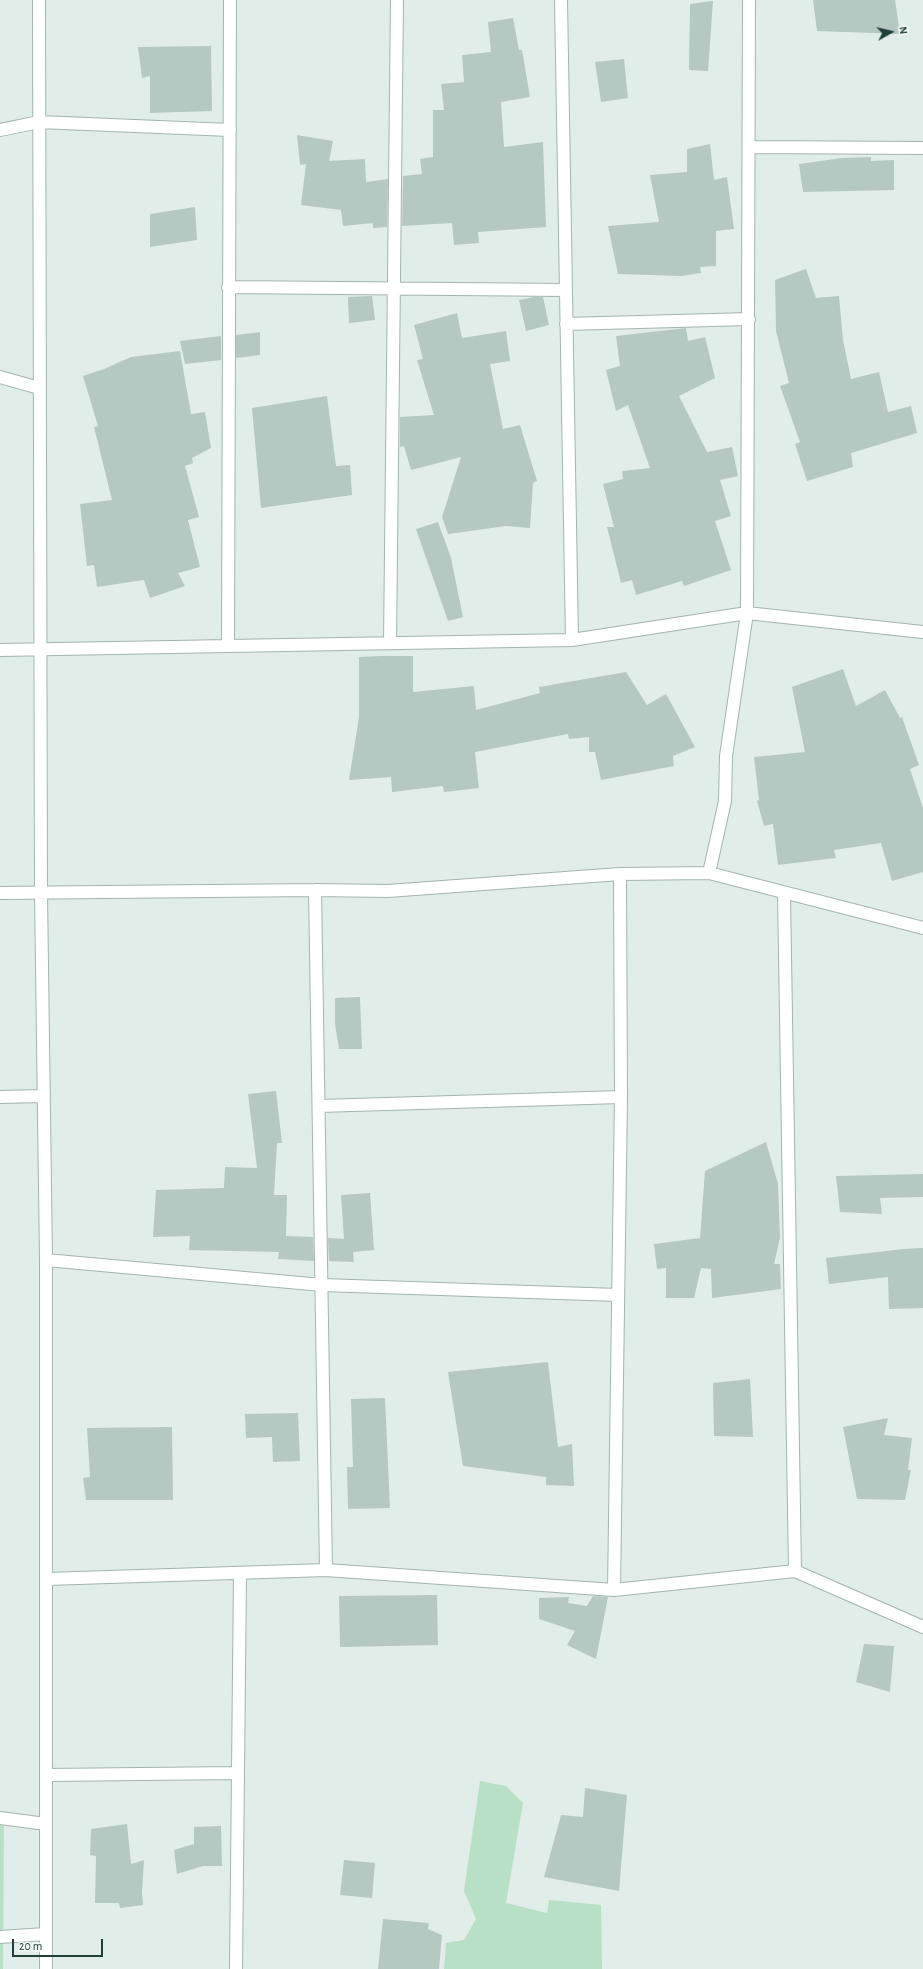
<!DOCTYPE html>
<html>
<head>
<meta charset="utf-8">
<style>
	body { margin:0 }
	#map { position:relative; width:923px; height:1969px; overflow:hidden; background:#e1ede9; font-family:"Alegreya Sans",sans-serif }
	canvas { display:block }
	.north { position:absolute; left:871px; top:12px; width:40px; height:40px; -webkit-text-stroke:3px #f2f9f6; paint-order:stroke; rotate:82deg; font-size:11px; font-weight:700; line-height:16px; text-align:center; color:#203f39 }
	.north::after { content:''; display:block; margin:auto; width:14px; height:18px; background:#203f39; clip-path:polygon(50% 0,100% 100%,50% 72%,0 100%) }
	.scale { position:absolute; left:12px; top:1939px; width:91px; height:18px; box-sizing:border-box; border:2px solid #203f39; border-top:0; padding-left:5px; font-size:12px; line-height:14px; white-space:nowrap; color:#203f39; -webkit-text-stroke:3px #f2f9f6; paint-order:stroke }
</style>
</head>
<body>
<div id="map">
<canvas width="923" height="1969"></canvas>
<div class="north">N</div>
<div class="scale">20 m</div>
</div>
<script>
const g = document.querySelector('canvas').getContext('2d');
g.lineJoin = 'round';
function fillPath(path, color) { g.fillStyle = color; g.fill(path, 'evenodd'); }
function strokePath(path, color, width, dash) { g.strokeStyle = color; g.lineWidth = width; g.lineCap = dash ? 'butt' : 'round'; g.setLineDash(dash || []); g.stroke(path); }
const green = new Path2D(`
	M 480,1781 L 506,1786 L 523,1803 L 506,1903 L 547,1913 L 549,1900 L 601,1905 L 602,1969 L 444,1969 L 446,1943 L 464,1940 L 476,1919 L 464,1891 Z
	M 0,1822 L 4,1822 L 3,1969 L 0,1969 Z`);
const building = new Path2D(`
	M 813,0 L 895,0 L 900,34 L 817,31 Z
	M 713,1 L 708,71 L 689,70 L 690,4 Z
	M 513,18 L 519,50 L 522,50 L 530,97 L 501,102 L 504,147 L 543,142 L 546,227 L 478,232 L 479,243 L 454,245 L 452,223 L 402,226 L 403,176 L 422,174 L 420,159 L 433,157 L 433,110 L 444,110 L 441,84 L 464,82 L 462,55 L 491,52 L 488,22 Z
	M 211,46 L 212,111 L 150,113 L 150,76 L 142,78 L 138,47 Z
	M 624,59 L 628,98 L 601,102 L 595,62 Z
	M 297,135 L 333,141 L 329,161 L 365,159 L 366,182 L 388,179 L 387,227 L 373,228 L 373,223 L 343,226 L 341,210 L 301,205 L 306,164 L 300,165 Z
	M 710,144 L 714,180 L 727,177 L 734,229 L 716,231 L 716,266 L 700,267 L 701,273 L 681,276 L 618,274 L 608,226 L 659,222 L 650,175 L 687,172 L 687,149 Z
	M 871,157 L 871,161 L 894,160 L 894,190 L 803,192 L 799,164 L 842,158 Z
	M 195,207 L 197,240 L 150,247 L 150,214 Z
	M 806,269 L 816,298 L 839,296 L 843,340 L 851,379 L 879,372 L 888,412 L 911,406 L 917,433 L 851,453 L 853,467 L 807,481 L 795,444 L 800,442 L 780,386 L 789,383 L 776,331 L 775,280 Z
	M 372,296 L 375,320 L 349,323 L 348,297 Z
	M 534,297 L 543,297 L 549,325 L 526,331 L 519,300 Z
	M 457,313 L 462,338 L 506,331 L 510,361 L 490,364 L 503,429 L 520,425 L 537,481 L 533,483 L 530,528 L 506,526 L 448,534 L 442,517 L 461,457 L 411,470 L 404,446 L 400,447 L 400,417 L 434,415 L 417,360 L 423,359 L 414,325 Z
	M 686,328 L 688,341 L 705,337 L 715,378 L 679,396 L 707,452 L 732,447 L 738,476 L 720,480 L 731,516 L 715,521 L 731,570 L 684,586 L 682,581 L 636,595 L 632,580 L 621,583 L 607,527 L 614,527 L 603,484 L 623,479 L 622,471 L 650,468 L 628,405 L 616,411 L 606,370 L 620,366 L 616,336 Z
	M 260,332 L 260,355 L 236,358 L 236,335 Z
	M 221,336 L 221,360 L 185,364 L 180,341 Z
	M 180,351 L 191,414 L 205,412 L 211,448 L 192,458 L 193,463 L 185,466 L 199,517 L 188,520 L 200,567 L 178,573 L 185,586 L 150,598 L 144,580 L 97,587 L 94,565 L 87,566 L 80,504 L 112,500 L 94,427 L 98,426 L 83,376 L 104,369 L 131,357 Z
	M 327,396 L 336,466 L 350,465 L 352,495 L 261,508 L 252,408 Z
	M 438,522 L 451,558 L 463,617 L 448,621 L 416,529 Z
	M 381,656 L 413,656 L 413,692 L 474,686 L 476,710 L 540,693 L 539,687 L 626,672 L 647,705 L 666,694 L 695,747 L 673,756 L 674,766 L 601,780 L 595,752 L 589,752 L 589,737 L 569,739 L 568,734 L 475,752 L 479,788 L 444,792 L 443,786 L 392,792 L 391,777 L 349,780 L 359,717 L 359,657 Z
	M 843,669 L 856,706 L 885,690 L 900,718 L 902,717 L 919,765 L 910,769 L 923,808 L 923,872 L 892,881 L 881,843 L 834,850 L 836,858 L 778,865 L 773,824 L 764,826 L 757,801 L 759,800 L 754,757 L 805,752 L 792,687 Z
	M 360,997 L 362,1049 L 339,1049 L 335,1024 L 335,998 Z
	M 276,1091 L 282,1143 L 277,1143 L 274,1195 L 287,1195 L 286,1236 L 313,1237 L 314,1261 L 278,1259 L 279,1252 L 189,1250 L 190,1236 L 153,1237 L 156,1190 L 224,1188 L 225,1167 L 257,1168 L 248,1094 Z
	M 766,1142 L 778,1184 L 780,1238 L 774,1264 L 780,1264 L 781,1289 L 712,1298 L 711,1269 L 701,1268 L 694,1298 L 666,1298 L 666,1268 L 657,1269 L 654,1244 L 700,1238 L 705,1171 Z
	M 923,1174 L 923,1197 L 880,1198 L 882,1214 L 840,1212 L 836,1176 Z
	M 370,1193 L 374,1250 L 353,1252 L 354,1262 L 329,1261 L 328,1238 L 344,1239 L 341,1195 Z
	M 923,1248 L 923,1308 L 889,1309 L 888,1277 L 829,1284 L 826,1258 L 903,1249 Z
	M 548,1362 L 558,1447 L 572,1444 L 574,1486 L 546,1485 L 546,1477 L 463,1466 L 448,1372 Z
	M 750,1379 L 753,1437 L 714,1436 L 713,1383 Z
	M 385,1398 L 390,1508 L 348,1509 L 347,1467 L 353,1467 L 351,1399 Z
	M 298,1413 L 300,1461 L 273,1462 L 272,1437 L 246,1438 L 245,1414 Z
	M 888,1418 L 884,1435 L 912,1438 L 908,1470 L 911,1470 L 905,1500 L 857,1499 L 843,1427 Z
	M 172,1427 L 173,1500 L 86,1500 L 83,1478 L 90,1477 L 87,1428 Z
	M 437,1595 L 438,1645 L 340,1647 L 339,1596 Z
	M 593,1596 L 608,1597 L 596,1659 L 567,1645 L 575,1631 L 539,1619 L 539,1598 L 569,1597 L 568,1603 L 587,1606 Z
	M 864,1644 L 894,1646 L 890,1692 L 856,1682 Z
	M 585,1788 L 627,1795 L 619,1891 L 544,1877 L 561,1815 L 583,1817 Z
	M 127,1824 L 131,1864 L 144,1860 L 142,1892 L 143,1905 L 120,1908 L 119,1903 L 95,1903 L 96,1856 L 90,1855 L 91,1829 Z
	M 221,1826 L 222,1866 L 203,1866 L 177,1874 L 174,1850 L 194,1844 L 194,1827 Z
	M 344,1860 L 375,1863 L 372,1898 L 340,1895 Z
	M 383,1919 L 429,1923 L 428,1929 L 442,1935 L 439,1969 L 378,1969 Z`);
const minor = new Path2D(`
	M 39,0 L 41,893 L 46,1260 L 46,1969
	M 561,0 L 572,640
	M 0,130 L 39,122 L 230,130
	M 749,147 L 923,148
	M 228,287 L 566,290
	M 566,324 L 749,319
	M 0,377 L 39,388
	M 390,643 L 397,0
	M 228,646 L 230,0
	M 0,650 L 572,640 L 747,613 L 923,632
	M 709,873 L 923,928
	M 315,890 L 326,1570
	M 0,893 L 315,890 L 388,891 L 620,874 L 709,873 L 725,801 L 726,756 L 747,613 L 749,0
	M 784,893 L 795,1571
	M 0,1097 L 44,1096
	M 319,1106 L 621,1097
	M 46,1260 L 322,1285 L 618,1295
	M 47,1579 L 326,1570 L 614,1590 L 795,1571 L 923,1627
	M 614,1590 L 621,1097 L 620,874
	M 46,1775 L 238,1773
	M 0,1818 L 46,1824
	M 0,1937 L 45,1934
	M 236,1969 L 240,1573`);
fillPath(green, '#b8e0c6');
fillPath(building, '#b6c8c2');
strokePath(minor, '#a3b5b1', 14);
strokePath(minor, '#fff', 12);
</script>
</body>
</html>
